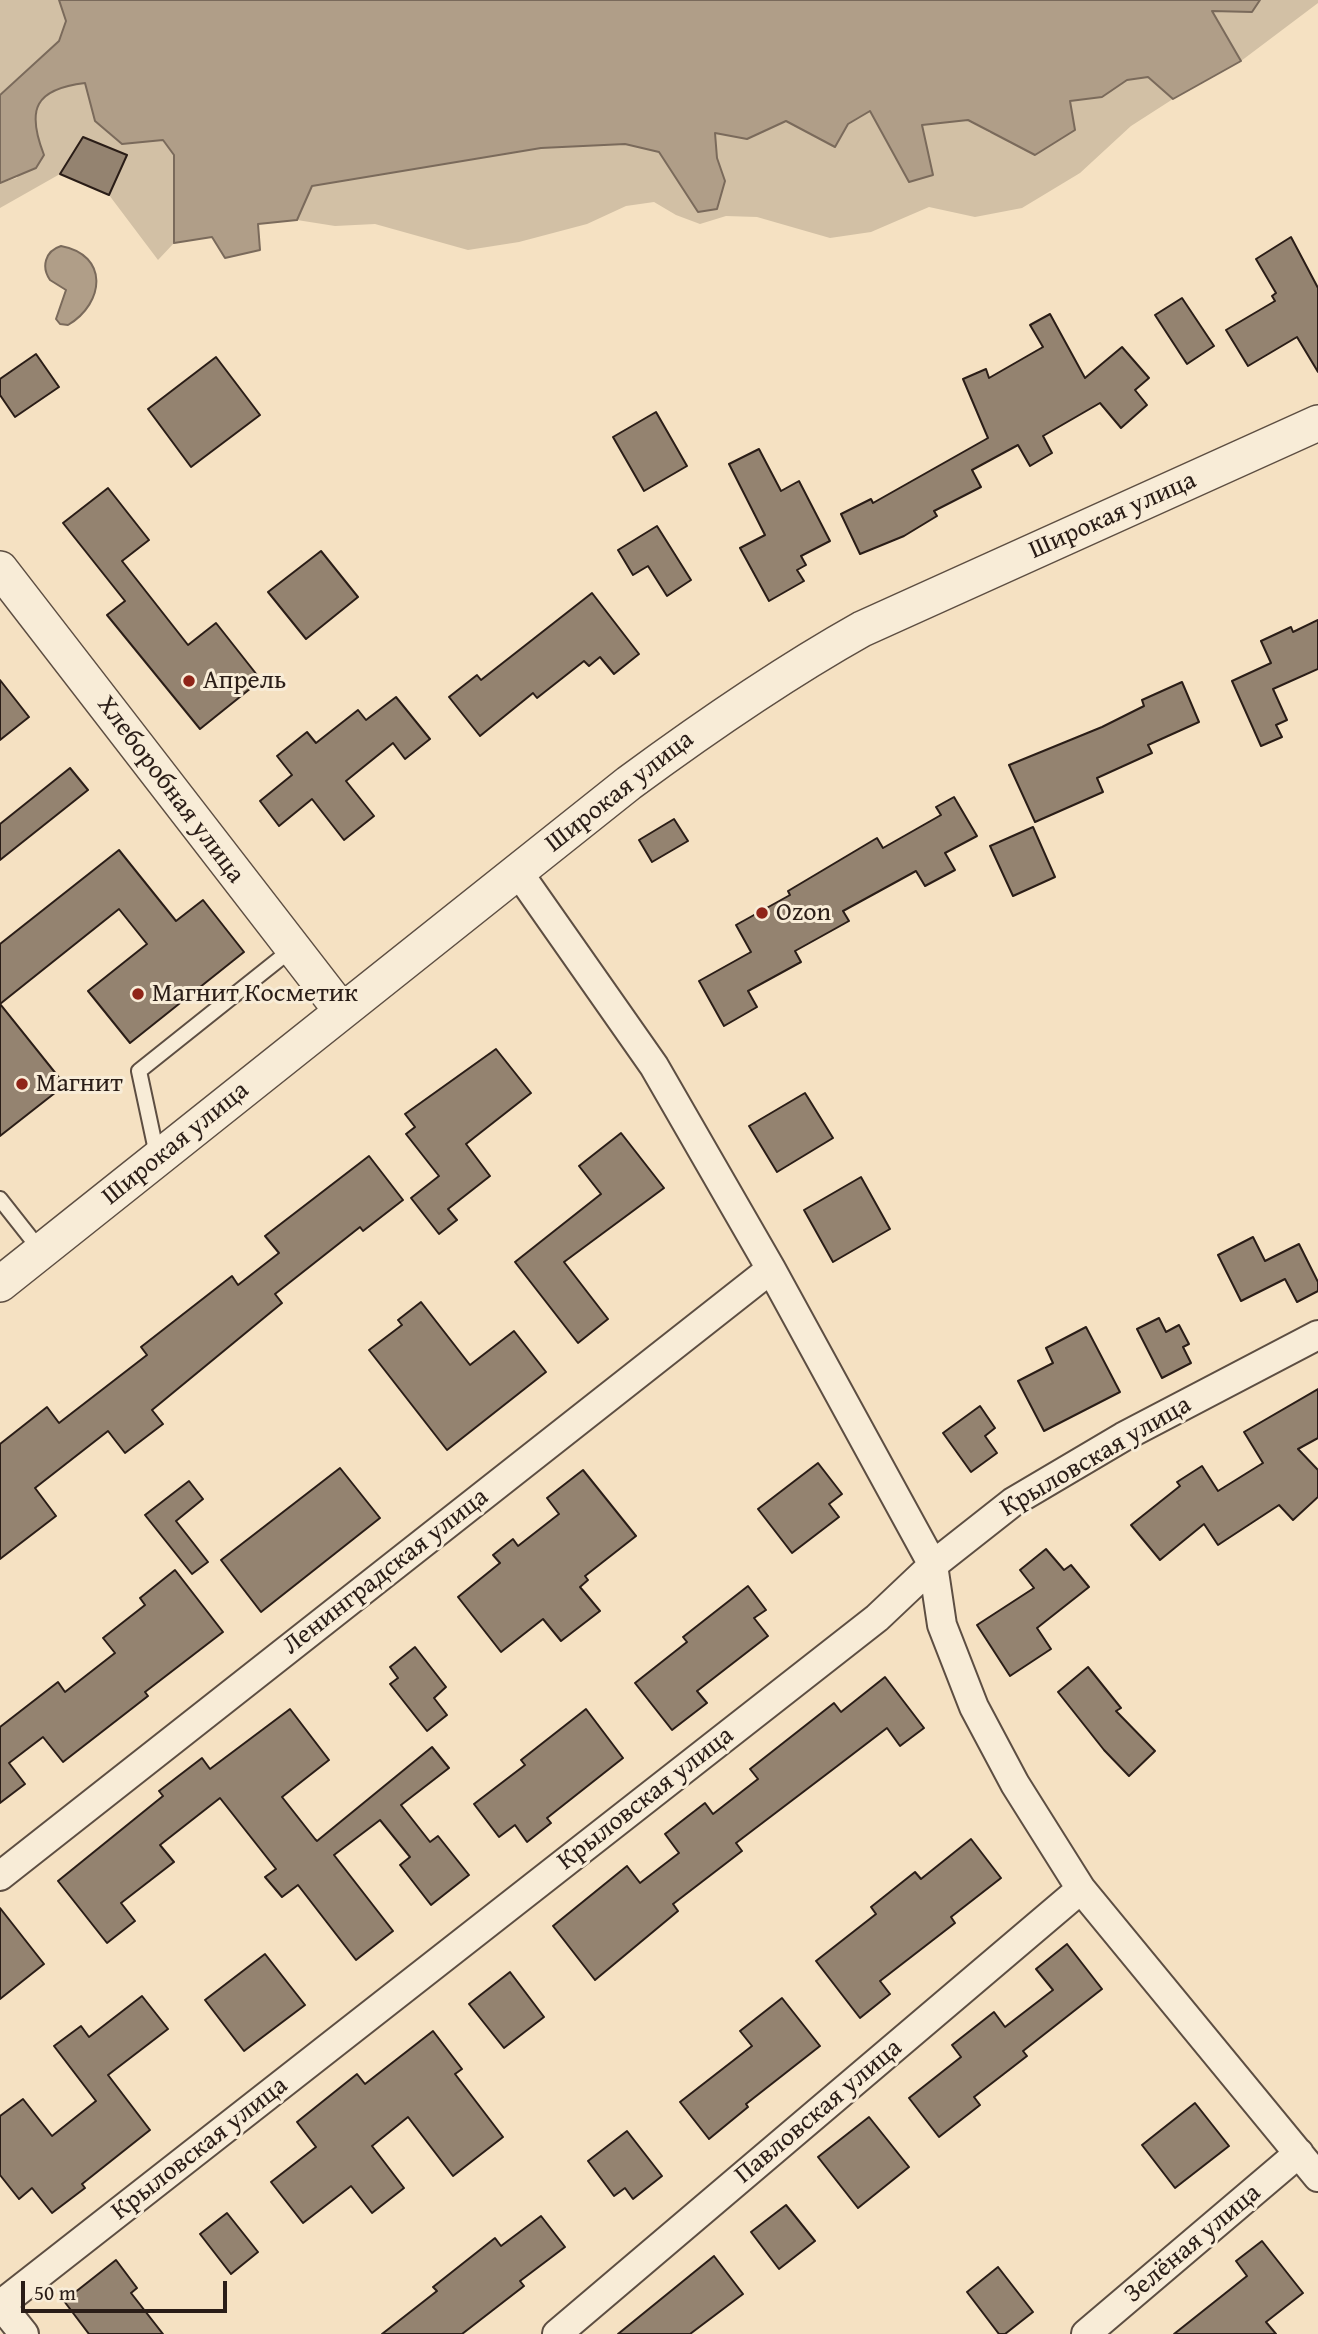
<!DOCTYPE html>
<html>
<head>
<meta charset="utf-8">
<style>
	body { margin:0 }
	#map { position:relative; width:1318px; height:2334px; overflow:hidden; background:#f5e1c2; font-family:"Gentium Book Plus",serif }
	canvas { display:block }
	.scale { position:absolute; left:21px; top:2281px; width:206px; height:32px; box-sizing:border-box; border:4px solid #2a1d17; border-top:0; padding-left:9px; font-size:21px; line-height:24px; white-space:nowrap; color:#2a1d17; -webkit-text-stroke:5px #f8ecd7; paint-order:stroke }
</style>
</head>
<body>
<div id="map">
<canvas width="1318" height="2334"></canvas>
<div class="scale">50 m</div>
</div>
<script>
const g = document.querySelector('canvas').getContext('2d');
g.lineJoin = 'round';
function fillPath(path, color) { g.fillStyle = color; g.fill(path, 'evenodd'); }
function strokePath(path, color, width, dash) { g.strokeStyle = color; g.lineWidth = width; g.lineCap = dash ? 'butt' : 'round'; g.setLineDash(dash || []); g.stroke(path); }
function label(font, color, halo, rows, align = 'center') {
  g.font = font + ' "Gentium Book Plus",serif'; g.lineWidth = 6; g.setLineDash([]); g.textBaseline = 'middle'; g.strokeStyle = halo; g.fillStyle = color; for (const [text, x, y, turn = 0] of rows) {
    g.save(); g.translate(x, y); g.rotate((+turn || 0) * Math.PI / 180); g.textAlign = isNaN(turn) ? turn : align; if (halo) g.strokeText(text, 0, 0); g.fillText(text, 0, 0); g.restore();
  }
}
const green = new Path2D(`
	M 0,0 L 59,0 L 66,21 L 59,41 L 0,95 Z
	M 1260,0 L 1318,0 L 1318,3 L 1241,61 L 1211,11 L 1252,12 Z
	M 1148,77 L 1173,99 L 1131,126 L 1080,173 L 1022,208 L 975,217 L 929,207 L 871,232 L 830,238 L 757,217 L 726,216 L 700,224 L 676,215 L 654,202 L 626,206 L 587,224 L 519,242 L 468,250 L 375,224 L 335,226 L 297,220 L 312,186 L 541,148 L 625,144 L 659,152 L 725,181 L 717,158 L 714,133 L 747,139 L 786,121 L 835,147 L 848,124 L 870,111 L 888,145 L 933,175 L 921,125 L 968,120 L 990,133 L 1069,101 L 1102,97 L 1127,80 Z
	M 85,83 L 95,121 L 122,144 L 164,140 L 174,155 L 174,243 L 158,260 L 109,195 L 126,155 L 84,137 L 60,174 L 0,208 L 0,183 L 17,178 L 34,129 L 39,102 L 58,87 Z`);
const water = new Path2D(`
	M 59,0 L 1260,0 L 1252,12 L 1212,11 L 1241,61 L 1173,99 L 1148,77 L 1127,80 L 1102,97 L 1070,101 L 1075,130 L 1035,155 L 968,120 L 922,125 L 933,175 L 909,182 L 870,111 L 848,124 L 835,147 L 786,121 L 747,139 L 715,133 L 717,158 L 725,181 L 717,209 L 698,212 L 659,152 L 625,144 L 541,148 L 312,186 L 297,220 L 258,224 L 260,250 L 225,258 L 212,237 L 174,243 L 174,155 L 163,140 L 122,144 L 95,121 L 85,83 C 35,89 26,109 44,155 L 36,168 L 0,183 L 0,95 L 59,41 L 66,21 Z
	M 61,246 C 109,255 105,303 68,325 L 60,324 L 56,319 L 66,290 L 50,280 C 41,267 45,251 61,246 Z`);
const building = new Path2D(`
	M 83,137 L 127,155 L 109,195 L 60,174 Z
	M 1291,237 L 1318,288 L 1318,372 L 1297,337 L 1248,366 L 1226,330 L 1275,301 L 1272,296 L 1276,293 L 1256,259 Z
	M 1182,298 L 1214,346 L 1187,364 L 1155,315 Z
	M 1050,314 L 1085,378 L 1122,347 L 1149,378 L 1135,390 L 1147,405 L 1121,428 L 1100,403 L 1043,436 L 1052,453 L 1030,466 L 1018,445 L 972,470 L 981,487 L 934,511 L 937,516 L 904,536 L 860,554 L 841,514 L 871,499 L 873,503 L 988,438 L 963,379 L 986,369 L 989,378 L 1043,347 L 1030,325 Z
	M 36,354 L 59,387 L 15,417 L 0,395 L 0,379 Z
	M 216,357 L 260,415 L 191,467 L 148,409 Z
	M 656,412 L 687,466 L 644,491 L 613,437 Z
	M 759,449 L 781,491 L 799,481 L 830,541 L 801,556 L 806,565 L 797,570 L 804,581 L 769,601 L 740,548 L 765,535 L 729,464 Z
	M 108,488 L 149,540 L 122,561 L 188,645 L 216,623 L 261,680 L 200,729 L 107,615 L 125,601 L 63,523 Z
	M 657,526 L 691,580 L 667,596 L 648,566 L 633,575 L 618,550 Z
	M 321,551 L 358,597 L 306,639 L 268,592 Z
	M 592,593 L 639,654 L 614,674 L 600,657 L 589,666 L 584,661 L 537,698 L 533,693 L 480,736 L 449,697 L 477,675 L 481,680 Z
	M 1318,620 L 1318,669 L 1273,689 L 1287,720 L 1276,725 L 1282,737 L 1261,746 L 1232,681 L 1271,663 L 1261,641 L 1291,627 L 1293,632 Z
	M 0,680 L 29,717 L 0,740 Z
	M 1182,682 L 1199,722 L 1148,745 L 1152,753 L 1097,778 L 1103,792 L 1035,822 L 1009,765 L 1102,727 L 1144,706 L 1142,700 Z
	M 396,697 L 430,739 L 405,759 L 393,743 L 346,781 L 374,816 L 344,840 L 312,799 L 279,826 L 260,801 L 292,775 L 277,756 L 307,732 L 316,743 L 358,710 L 366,720 Z
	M 70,768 L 88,790 L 0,860 L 0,824 Z
	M 954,797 L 977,836 L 945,853 L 955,870 L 925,886 L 916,871 L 843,911 L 849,921 L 795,951 L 801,962 L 748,991 L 757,1007 L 724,1026 L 699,981 L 751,952 L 736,925 L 790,895 L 788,891 L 877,838 L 883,848 L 941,815 L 936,807 Z
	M 674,819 L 688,841 L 652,862 L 639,840 Z
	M 1033,827 L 1055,877 L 1013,896 L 990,846 Z
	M 119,850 L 176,921 L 203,900 L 244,952 L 130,1043 L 88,991 L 147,944 L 119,909 L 0,1004 L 65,1085 L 0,1136 L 0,944 Z
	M 496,1049 L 531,1093 L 466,1144 L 490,1176 L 448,1209 L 457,1220 L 439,1234 L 411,1198 L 439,1176 L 406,1134 L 415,1127 L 405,1114 Z
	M 805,1093 L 833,1138 L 777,1172 L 749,1126 Z
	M 621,1133 L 664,1188 L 564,1262 L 608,1319 L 578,1343 L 515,1262 L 601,1194 L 579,1166 Z
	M 369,1156 L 403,1200 L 363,1231 L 360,1227 L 275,1294 L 282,1303 L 152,1410 L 163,1424 L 125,1453 L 108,1431 L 35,1488 L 56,1516 L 0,1559 L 0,1444 L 47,1407 L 59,1423 L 147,1355 L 141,1347 L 232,1276 L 238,1285 L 279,1253 L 265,1236 Z
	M 861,1177 L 890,1229 L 833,1262 L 804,1210 Z
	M 1253,1237 L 1265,1261 L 1299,1244 L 1318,1282 L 1318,1291 L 1297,1302 L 1285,1279 L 1241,1301 L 1218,1255 Z
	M 421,1302 L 470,1365 L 514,1331 L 546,1372 L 447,1450 L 369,1350 L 402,1325 L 398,1320 Z
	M 1159,1318 L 1166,1332 L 1179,1325 L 1189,1344 L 1183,1347 L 1191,1363 L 1162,1378 L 1137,1329 Z
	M 1086,1327 L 1120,1392 L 1044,1431 L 1018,1381 L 1053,1363 L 1046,1348 Z
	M 1318,1389 L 1318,1438 L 1298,1449 L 1318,1470 L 1318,1497 L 1293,1520 L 1279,1505 L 1218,1545 L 1204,1524 L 1160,1560 L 1131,1525 L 1180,1486 L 1177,1482 L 1202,1466 L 1218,1491 L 1263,1463 L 1244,1432 Z
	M 980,1406 L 995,1428 L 985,1436 L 997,1453 L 971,1472 L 943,1433 Z
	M 818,1463 L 842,1494 L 829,1504 L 839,1517 L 792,1553 L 758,1509 Z
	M 340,1468 L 380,1518 L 261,1612 L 221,1560 Z
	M 583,1470 L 636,1536 L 585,1576 L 588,1580 L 580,1587 L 600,1611 L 561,1641 L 543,1619 L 501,1652 L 458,1597 L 500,1563 L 493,1555 L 513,1539 L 518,1546 L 559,1514 L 547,1498 Z
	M 189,1481 L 203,1499 L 176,1521 L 208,1562 L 192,1574 L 145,1515 Z
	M 1046,1549 L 1064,1570 L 1071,1565 L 1089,1587 L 1037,1628 L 1051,1649 L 1010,1676 L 977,1625 L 1034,1588 L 1020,1570 Z
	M 175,1570 L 223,1632 L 145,1692 L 148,1696 L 63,1762 L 43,1737 L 9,1763 L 25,1784 L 0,1803 L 0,1727 L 58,1682 L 65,1692 L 115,1653 L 103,1638 L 145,1605 L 140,1598 Z
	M 748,1586 L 766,1610 L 754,1618 L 768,1636 L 697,1691 L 707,1703 L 672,1730 L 635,1683 L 687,1642 L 683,1637 Z
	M 415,1647 L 446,1687 L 434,1698 L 447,1715 L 427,1731 L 390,1684 L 398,1678 L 390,1667 Z
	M 1088,1667 L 1121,1708 L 1116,1711 L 1155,1751 L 1129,1776 L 1104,1750 L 1058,1692 Z
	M 885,1677 L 924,1728 L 900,1746 L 887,1728 L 836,1767 L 736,1843 L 742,1851 L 673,1904 L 678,1911 L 595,1980 L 553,1926 L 627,1866 L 640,1883 L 679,1853 L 665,1834 L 705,1803 L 713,1814 L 758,1779 L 750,1769 L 834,1703 L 841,1712 Z
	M 290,1709 L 329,1760 L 282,1797 L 315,1839 L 317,1841 L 432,1747 L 449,1768 L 401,1805 L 430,1842 L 438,1836 L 469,1875 L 431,1905 L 400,1865 L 410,1857 L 380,1820 L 334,1855 L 393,1931 L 356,1960 L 298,1885 L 282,1897 L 265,1877 L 276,1869 L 220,1798 L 160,1845 L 174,1862 L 121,1903 L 135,1921 L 107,1943 L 58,1881 L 163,1796 L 159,1791 L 202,1758 L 210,1769 Z
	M 586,1709 L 623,1758 L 547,1818 L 551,1823 L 527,1842 L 515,1825 L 499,1837 L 474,1804 L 525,1765 L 521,1760 Z
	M 971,1839 L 1001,1878 L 951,1917 L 955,1923 L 880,1981 L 890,1994 L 860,2018 L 816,1961 L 876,1914 L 871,1907 L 915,1872 L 921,1879 Z
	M 0,1908 L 44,1964 L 0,1999 Z
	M 1067,1944 L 1102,1989 L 1023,2051 L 1027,2056 L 974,2097 L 980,2105 L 939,2137 L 909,2098 L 961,2057 L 952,2045 L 994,2012 L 1005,2027 L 1053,1990 L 1036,1969 Z
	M 265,1954 L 305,2005 L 244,2051 L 205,2000 Z
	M 510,1972 L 544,2017 L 504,2048 L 469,2004 Z
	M 142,1996 L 168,2029 L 108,2075 L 150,2130 L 82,2184 L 85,2188 L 52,2213 L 32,2188 L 19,2199 L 0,2175 L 0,2116 L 23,2099 L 52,2136 L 96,2101 L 54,2046 L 81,2026 L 89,2037 Z
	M 782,1998 L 820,2046 L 746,2104 L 748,2107 L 709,2139 L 680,2102 L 752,2046 L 740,2031 Z
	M 433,2031 L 462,2069 L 455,2074 L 503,2137 L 453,2176 L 408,2117 L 372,2146 L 404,2188 L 372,2213 L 351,2186 L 303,2223 L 271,2182 L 316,2147 L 297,2122 L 357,2074 L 365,2084 Z
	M 1195,2103 L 1229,2146 L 1175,2188 L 1142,2145 Z
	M 869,2117 L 909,2167 L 858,2208 L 818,2157 Z
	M 627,2131 L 662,2176 L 633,2199 L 625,2188 L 614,2196 L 588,2161 Z
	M 786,2205 L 815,2241 L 779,2269 L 751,2232 Z
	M 227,2213 L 258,2252 L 231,2274 L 200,2234 Z
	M 541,2216 L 565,2247 L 520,2281 L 524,2286 L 462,2334 L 382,2334 L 437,2291 L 433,2287 L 495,2238 L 501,2246 Z
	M 1262,2241 L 1303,2293 L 1266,2322 L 1276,2334 L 1174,2334 L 1247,2276 L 1236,2261 Z
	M 714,2256 L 743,2294 L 690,2334 L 618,2334 Z
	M 116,2260 L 137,2288 L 131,2293 L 163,2334 L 89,2334 L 64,2301 Z
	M 998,2267 L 1033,2312 L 1005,2334 L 999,2334 L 967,2292 Z`);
const service = new Path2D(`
	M 157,1155 L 139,1071 L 292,949
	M 0,1199 L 41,1251`);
const minor = new Path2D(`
	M 518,872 L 654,1066 L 771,1269 L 933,1565 L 942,1625 L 974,1707 L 1015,1784 L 1081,1889 L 1318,2177
	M 0,1876 L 771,1269
	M 0,2304 L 24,2334
	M 0,2305 L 877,1618 L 933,1565 L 1013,1502 L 1123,1437 L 1318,1335
	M 557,2334 L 1081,1889
	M 1086,2334 L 1299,2153`);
const tertiary = new Path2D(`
	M 0,569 L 341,1010
	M 0,1284 L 629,783 C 705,727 780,675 862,629 L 1318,423`);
const markers = [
	[189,681,7,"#8f2418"],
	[762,913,7,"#8f2418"],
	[138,994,7,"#8f2418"],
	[22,1084,7,"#8f2418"]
];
const streetNames = [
	["Широкая улица",1113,516,-24],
	["Хлеборобная улица",170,790,53],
	["Широкая улица",620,792,-38],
	["Широкая улица",176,1144,-39],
	["Крыловская улица",1096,1457,-30],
	["Ленинградская улица",386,1572,-38],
	["Крыловская улица",646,1799,-38],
	["Павловская улица",819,2112,-40],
	["Крыловская улица",200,2149,-38],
	["Зелёная улица",1193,2244,-40]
];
const poiNames = [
	["Апрель",203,681],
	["Ozon",776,913],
	["Магнит Косметик",152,994],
	["Магнит",36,1084]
];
fillPath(green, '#d2c0a5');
fillPath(water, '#b09e88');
strokePath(water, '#7a6a5b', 2);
fillPath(building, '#948370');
strokePath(building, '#2a1d17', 2);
strokePath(service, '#5d4e42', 18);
strokePath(minor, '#5d4e42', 32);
strokePath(tertiary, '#5d4e42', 38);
strokePath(service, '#f8ecd7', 14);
strokePath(minor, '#f8ecd7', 28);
strokePath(tertiary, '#f8ecd7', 35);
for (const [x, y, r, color] of markers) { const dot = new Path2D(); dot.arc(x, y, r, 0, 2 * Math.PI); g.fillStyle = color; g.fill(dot); strokePath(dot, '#f8ecd7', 2.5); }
label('26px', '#2a1d17', '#f8ecd7', streetNames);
label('26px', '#2a1d17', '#f8ecd7', poiNames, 'left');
</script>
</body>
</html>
